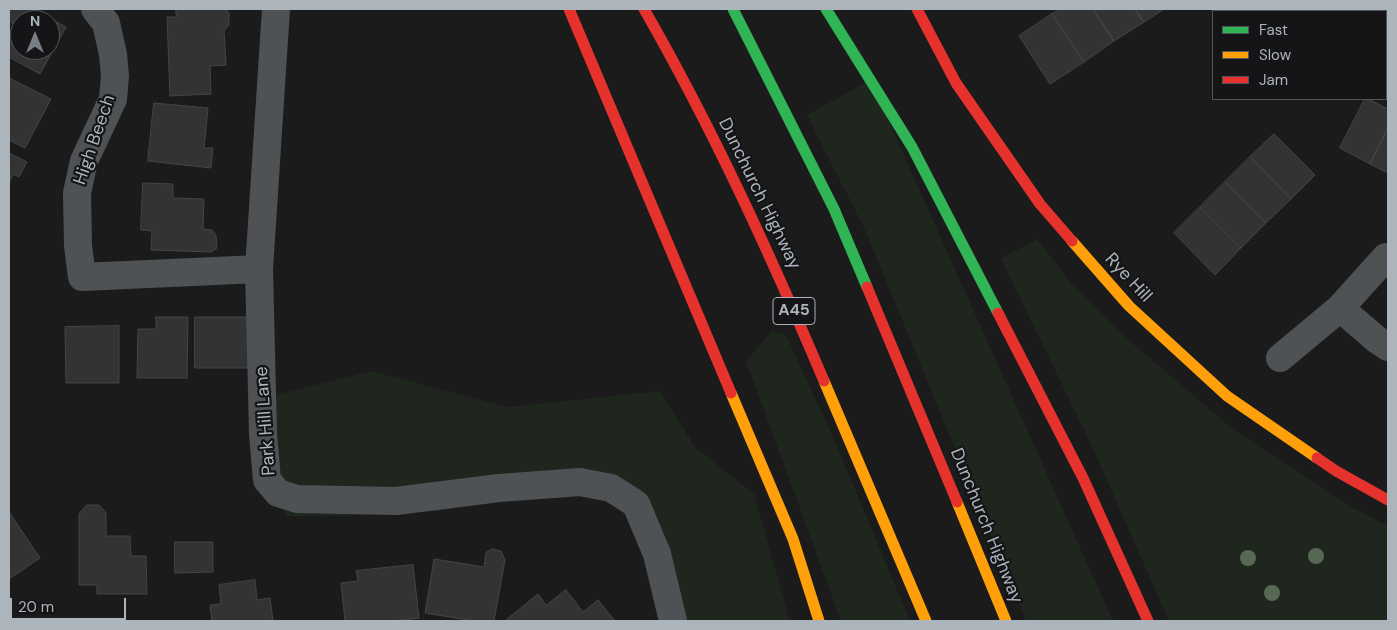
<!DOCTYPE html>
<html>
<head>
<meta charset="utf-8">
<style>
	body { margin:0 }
	#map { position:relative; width:1397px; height:630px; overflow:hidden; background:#1b1b1b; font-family:"DM Sans",sans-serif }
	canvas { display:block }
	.frame { position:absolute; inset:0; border:10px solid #acb4bc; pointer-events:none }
	.legend { position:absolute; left:1212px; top:10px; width:175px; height:90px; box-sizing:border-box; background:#151517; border:1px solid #515559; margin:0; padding:6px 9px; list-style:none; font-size:15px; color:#acb4bc }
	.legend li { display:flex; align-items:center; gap:10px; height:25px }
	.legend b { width:25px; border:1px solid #515559 }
	.north { position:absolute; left:10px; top:10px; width:50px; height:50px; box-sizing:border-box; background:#151517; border:1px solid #515559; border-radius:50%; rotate:0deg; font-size:14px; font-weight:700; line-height:20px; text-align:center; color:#acb4bc }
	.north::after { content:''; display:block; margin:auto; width:18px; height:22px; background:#797e84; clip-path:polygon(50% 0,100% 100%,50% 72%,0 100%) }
	.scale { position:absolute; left:10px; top:598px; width:116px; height:22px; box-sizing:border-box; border:2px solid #acb4bc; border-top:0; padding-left:6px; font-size:15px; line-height:18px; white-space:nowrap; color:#acb4bc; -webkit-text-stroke:4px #151517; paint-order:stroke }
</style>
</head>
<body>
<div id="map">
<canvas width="1397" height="630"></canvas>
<div class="frame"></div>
<ul class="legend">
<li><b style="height:6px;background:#30b455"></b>Fast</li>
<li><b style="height:6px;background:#ff9f0a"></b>Slow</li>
<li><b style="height:6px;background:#e5322d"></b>Jam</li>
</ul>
<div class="north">N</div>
<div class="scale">20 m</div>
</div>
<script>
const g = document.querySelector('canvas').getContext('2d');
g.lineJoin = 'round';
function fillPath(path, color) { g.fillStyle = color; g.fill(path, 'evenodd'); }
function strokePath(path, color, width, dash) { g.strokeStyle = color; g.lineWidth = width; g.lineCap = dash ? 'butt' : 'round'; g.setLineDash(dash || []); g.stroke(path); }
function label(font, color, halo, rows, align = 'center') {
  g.font = font + ' "DM Sans",sans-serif'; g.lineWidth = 4.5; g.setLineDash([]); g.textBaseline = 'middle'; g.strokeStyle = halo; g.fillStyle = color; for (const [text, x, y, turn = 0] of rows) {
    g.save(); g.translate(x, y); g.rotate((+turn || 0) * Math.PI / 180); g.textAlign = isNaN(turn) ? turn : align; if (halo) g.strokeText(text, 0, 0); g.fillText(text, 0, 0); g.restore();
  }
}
const green = new Path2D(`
	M 870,80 L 1113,621 L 1026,621 L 866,232 L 807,115 Z
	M 1037,239 L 1072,284 L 1125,337 L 1233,429 L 1355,509 L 1388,526 L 1388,621 L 1169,621 L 1090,442 L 1001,259 Z
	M 772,331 L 786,335 L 834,439 L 910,621 L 841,621 L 746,361 Z
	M 371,371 L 508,407 L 660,391 L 695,447 L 754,494 L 790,621 L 664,621 L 636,503 L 546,493 L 438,511 L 338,516 L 287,516 L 267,480 L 262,396 L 280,394 Z`);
const building = new Path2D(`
	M 9,9 L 32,9 L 66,27 L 40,74 L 9,57 L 9,36 L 15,25 L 9,21 ZM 20,20 L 50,20 L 50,50 L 20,50 Z
	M 176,9 L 225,9 L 229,13 L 229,25 L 224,31 L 226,65 L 210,66 L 211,94 L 170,96 L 167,17 L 176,17 Z
	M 1061,9 L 1093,9 L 1114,41 L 1084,62 L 1052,14 Z
	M 1093,9 L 1135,9 L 1144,22 L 1114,41 Z
	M 1135,9 L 1164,9 L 1144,22 Z
	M 1361,9 L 1388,9 L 1388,14 L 1386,19 L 1386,11 L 1366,11 Z
	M 1052,14 L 1084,62 L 1050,84 L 1019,36 Z
	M 9,78 L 51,99 L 25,148 L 9,140 Z
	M 1365,99 L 1368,99 L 1388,109 L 1388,128 L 1370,164 L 1340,148 Z
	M 154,103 L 208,108 L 204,148 L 213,148 L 211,168 L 148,161 Z
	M 1388,128 L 1388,173 L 1370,164 Z
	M 1274,134 L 1315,175 L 1291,199 L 1250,157 Z
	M 9,153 L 27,162 L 19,177 L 13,174 L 9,183 Z
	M 1250,157 L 1291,199 L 1266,223 L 1225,182 Z
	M 1225,182 L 1266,223 L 1241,248 L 1200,207 Z
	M 143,183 L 173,184 L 173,198 L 204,199 L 203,229 L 212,230 L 216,235 L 217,248 L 211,252 L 151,250 L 152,231 L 141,230 Z
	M 1200,207 L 1241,248 L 1215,275 L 1174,233 Z
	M 156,317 L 188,317 L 187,378 L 137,378 L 138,329 L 156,329 Z
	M 195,317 L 248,317 L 248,368 L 195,368 Z
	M 119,326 L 119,383 L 66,383 L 65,327 Z
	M 87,505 L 99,505 L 106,513 L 106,536 L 130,536 L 131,556 L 146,556 L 147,594 L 97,594 L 97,585 L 79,585 L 79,514 Z
	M 9,512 L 40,558 L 9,579 Z
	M 175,542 L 213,542 L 213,572 L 175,573 Z
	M 492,549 L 501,551 L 505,560 L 494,621 L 474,621 L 425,613 L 434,559 L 484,567 L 486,553 Z
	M 413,565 L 419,618 L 395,621 L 345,621 L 341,583 L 358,581 L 356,571 Z
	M 255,580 L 257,600 L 270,598 L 273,621 L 212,621 L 210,605 L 221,604 L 219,585 Z
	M 566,590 L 583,612 L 598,600 L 615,621 L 507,621 L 506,620 L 538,594 L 546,605 Z`);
const street = new Path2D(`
	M 95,9 L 106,23 L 113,54 L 115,76 L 113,99 L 84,161 L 77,193 L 78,246 L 82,277 L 259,269
	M 276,9 L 259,269 L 263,434 L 267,480 L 278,493 L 297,499 L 396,501 L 499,488 L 580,482 L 611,488 L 636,504 L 657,554 L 673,621
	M 1340,308 L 1376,339 L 1388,347
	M 1280,358 L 1340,308 L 1386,257`);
const fast = new Path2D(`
	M 733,9 L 834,209 L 867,287
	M 826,9 L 912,147 L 998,313`);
const slow = new Path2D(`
	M 1072,241 L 1129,306 L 1227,396 L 1317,458
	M 824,381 L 926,621
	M 731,393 L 793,539 L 819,621
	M 957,502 L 1006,621`);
const jam = new Path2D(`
	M 569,9 L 731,393
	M 644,9 C 713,129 770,254 824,381
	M 917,9 L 956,83 L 1040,204 L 1072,241
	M 867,287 L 957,502
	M 998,313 L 1083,478 L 1148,621
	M 1317,458 L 1336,471 L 1388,500`);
const trees = [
	[1316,556],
	[1248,558],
	[1272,593]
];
const shields = [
	[794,311,42]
];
const shieldNames = [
	["A45",794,311]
];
const streetNames = [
	["High Beech",95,140,-71],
	["Dunchurch Highway",759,194,64],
	["Rye Hill",1128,278,47],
	["Park Hill Lane",266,421,-94],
	["Dunchurch Highway",986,526,68]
];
fillPath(green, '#1f261e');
fillPath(building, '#333');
strokePath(building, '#434647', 1);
strokePath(street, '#4f5254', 28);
strokePath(fast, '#30b455', 11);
strokePath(slow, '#ff9f0a', 11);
strokePath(jam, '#e5322d', 11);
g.fillStyle = '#576854';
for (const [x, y] of trees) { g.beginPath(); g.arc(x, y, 8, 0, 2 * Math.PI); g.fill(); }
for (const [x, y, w] of shields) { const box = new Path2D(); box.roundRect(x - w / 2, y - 13.5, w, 27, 4); g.fillStyle = '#151517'; g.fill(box); strokePath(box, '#acb4bc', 1); }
label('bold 16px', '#acb4bc', null, shieldNames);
label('18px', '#acb4bc', '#151517', streetNames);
</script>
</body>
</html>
